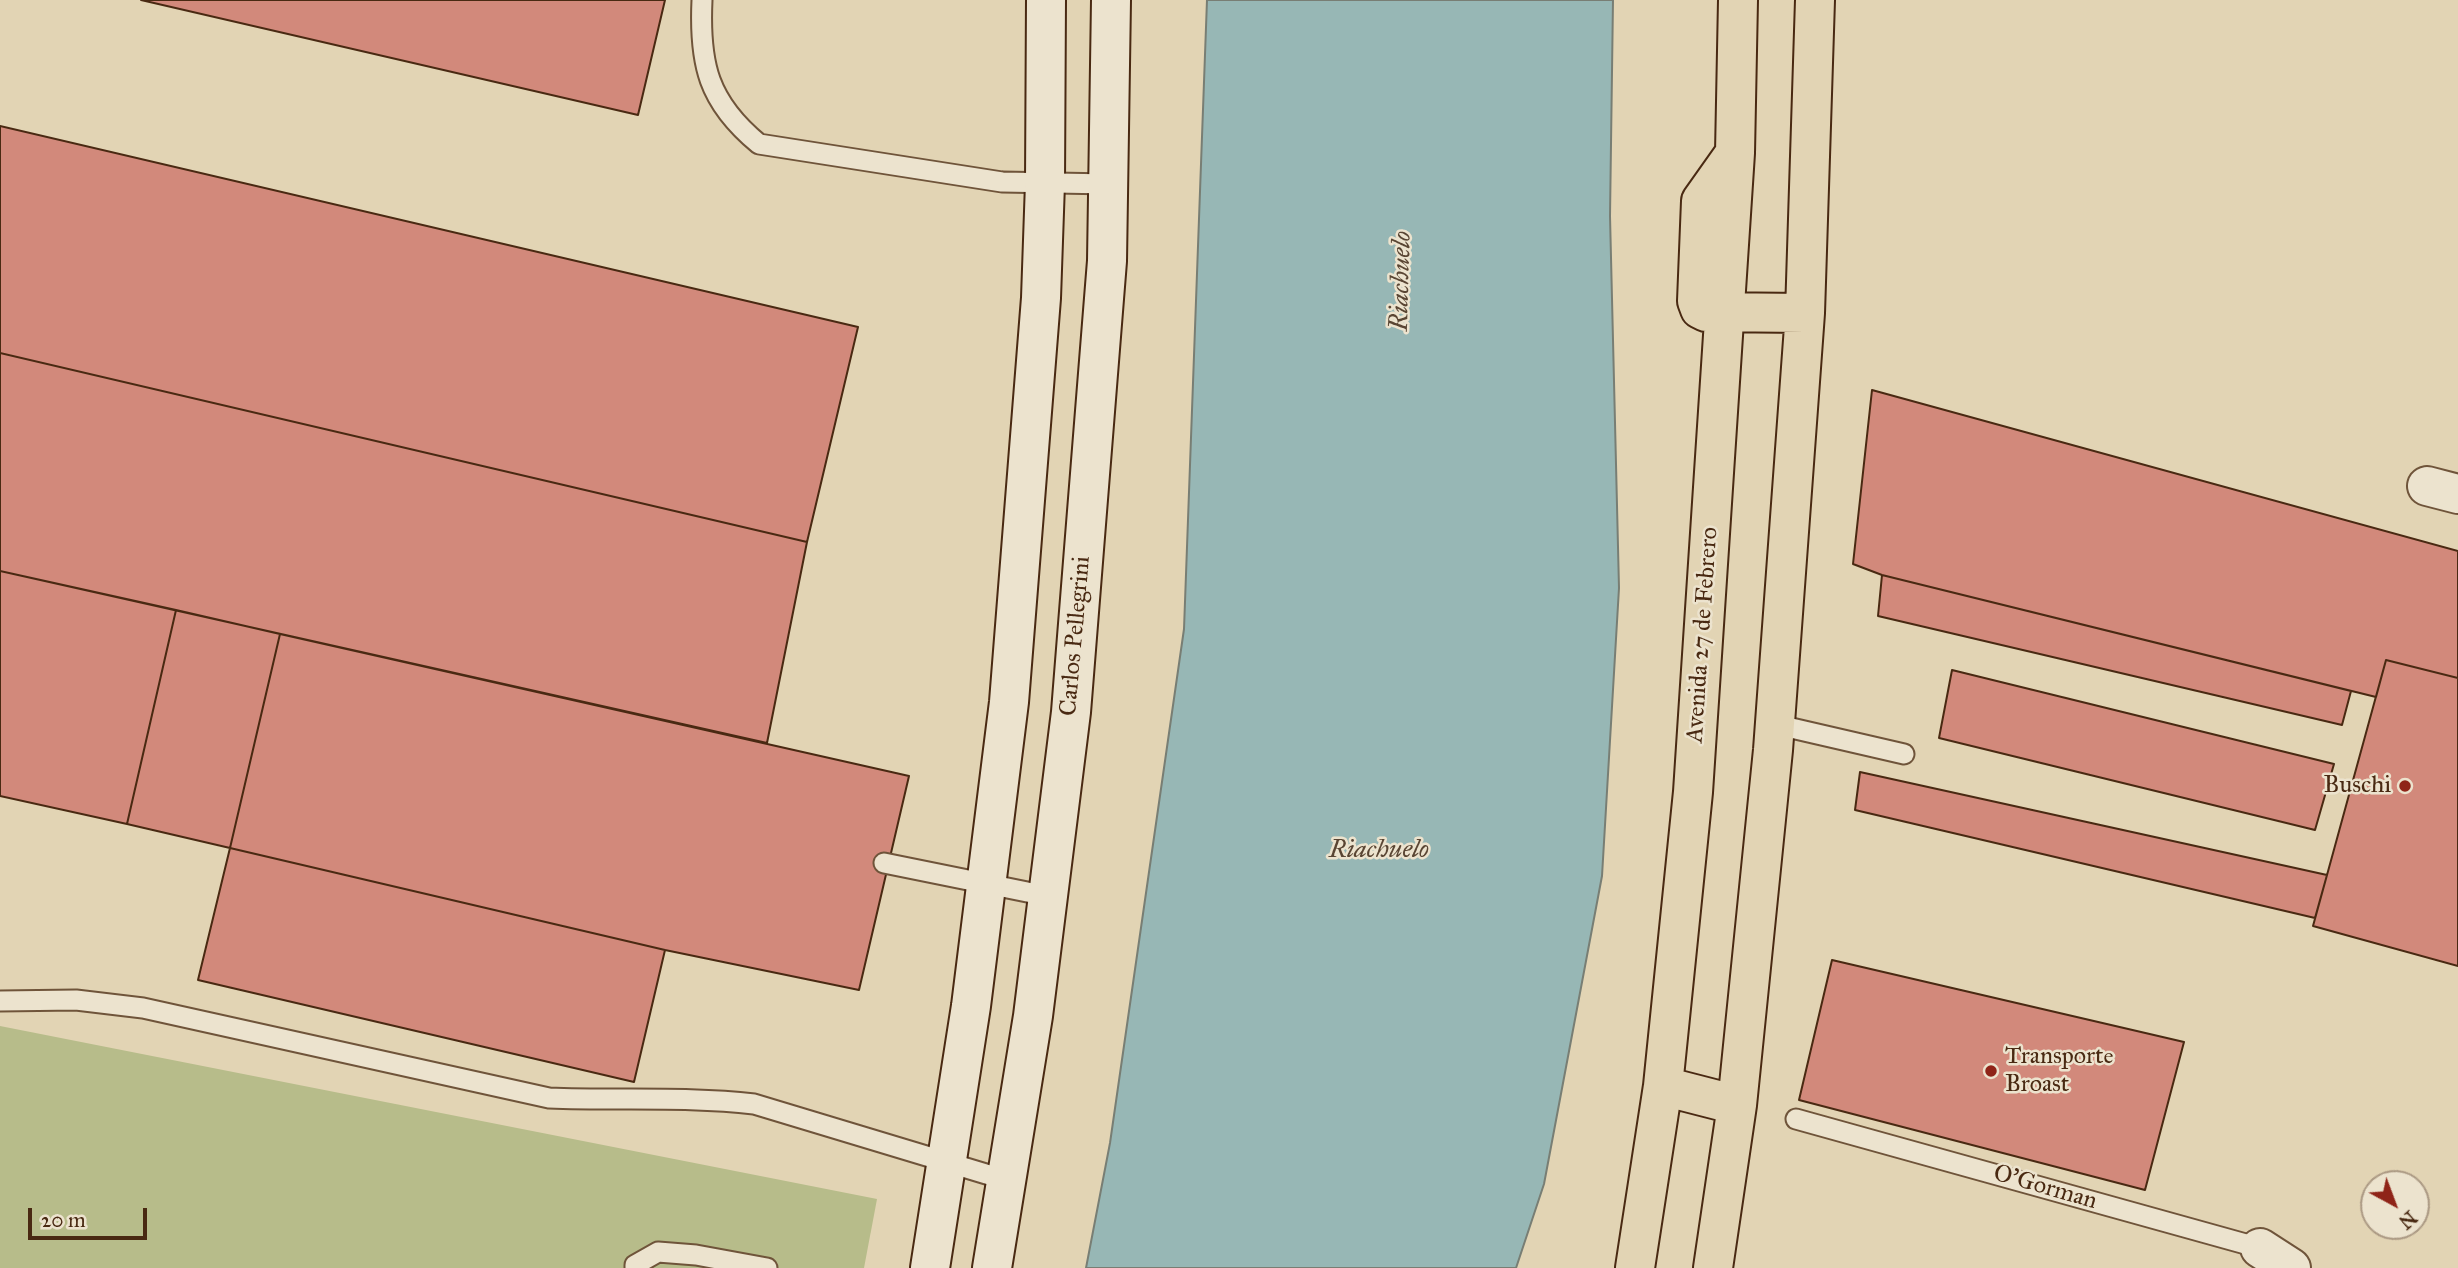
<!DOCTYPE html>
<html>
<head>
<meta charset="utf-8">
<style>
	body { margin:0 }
	#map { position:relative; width:2458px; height:1268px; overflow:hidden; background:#e2d4b4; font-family:"IM FELL Great Primer",serif }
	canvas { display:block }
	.north { position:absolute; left:2360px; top:1170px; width:70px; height:70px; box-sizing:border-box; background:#ece3ce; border:2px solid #ab9983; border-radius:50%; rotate:139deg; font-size:19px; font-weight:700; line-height:28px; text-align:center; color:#492912 }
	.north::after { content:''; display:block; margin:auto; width:24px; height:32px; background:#8f2418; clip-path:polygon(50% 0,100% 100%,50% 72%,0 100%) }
	.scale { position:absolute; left:28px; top:1208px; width:119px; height:32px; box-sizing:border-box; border:4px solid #492912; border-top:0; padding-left:9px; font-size:21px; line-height:24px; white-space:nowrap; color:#492912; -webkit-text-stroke:5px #ece3ce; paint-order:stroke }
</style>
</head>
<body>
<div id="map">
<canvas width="2458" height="1268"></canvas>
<div class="north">N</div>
<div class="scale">20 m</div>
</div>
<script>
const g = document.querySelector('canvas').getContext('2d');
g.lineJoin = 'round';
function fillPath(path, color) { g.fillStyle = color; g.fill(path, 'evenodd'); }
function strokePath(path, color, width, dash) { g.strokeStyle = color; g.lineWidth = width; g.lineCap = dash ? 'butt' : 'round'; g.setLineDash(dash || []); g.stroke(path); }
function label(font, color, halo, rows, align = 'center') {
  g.font = font + ' "IM FELL Great Primer",serif'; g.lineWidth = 5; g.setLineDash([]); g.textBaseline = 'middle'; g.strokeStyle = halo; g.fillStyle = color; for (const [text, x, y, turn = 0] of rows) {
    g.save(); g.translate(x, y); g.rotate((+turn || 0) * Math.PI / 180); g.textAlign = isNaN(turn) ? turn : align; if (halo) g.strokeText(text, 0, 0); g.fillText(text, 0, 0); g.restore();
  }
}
const green = new Path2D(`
	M 0,1026 L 877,1199 L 864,1268 L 0,1268 Z`);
const water = new Path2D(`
	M 1207,0 L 1613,0 L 1610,216 L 1619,588 L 1602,876 L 1544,1184 L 1516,1268 L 1086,1268 L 1110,1143 L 1184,629 Z`);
const building = new Path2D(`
	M 141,0 L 665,0 L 638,115 Z
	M 0,126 L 858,327 L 807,542 L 0,353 Z
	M 0,353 L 807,542 L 767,743 L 0,571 Z
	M 1872,390 L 2458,551 L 2458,678 L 2386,660 L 2376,697 L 1882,575 L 1853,564 Z
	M 0,571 L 176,610 L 127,824 L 0,796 Z
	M 1882,575 L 2351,691 L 2342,725 L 1878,616 Z
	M 176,610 L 280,634 L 230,848 L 127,824 Z
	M 280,634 L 909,776 L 859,990 L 665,950 L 230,848 Z
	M 2386,660 L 2458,678 L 2458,966 L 2313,926 Z
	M 1952,670 L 2334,764 L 2315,830 L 1939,738 Z
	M 1860,772 L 2327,875 L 2315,918 L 1855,810 Z
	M 230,848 L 665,950 L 634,1082 L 198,980 Z
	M 1832,960 L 2184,1042 L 2145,1190 L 1799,1100 Z`);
const lane = new Path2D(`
	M 702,0 C 699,64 708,102 759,144 L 1002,182 L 1110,184
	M 1774,724 L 1904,754
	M 884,863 L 1047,896
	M 0,1001 L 76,1000 L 143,1008 L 549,1098 C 618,1101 686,1096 754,1104 L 1006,1180
	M 1796,1119 L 2260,1248
	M 635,1268 L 635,1265 L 658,1252 L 696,1255 L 767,1268`);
const street = new Path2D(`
	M 2427,486 L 2458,494
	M 2260,1248 L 2291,1268`);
const secondary = new Path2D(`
	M 930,1268 L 971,1006 L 1009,702 L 1041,298 L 1045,183 L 1046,0
	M 992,1268 L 1033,1016 L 1071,712 L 1107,261 L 1111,0`);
const primary = new Path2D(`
	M 1735,153 L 1701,201 L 1697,301 L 1700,309 L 1706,312 L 1805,313
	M 1663,1086 L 1737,1105
	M 1635,1268 L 1663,1086 L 1693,792 L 1735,153 L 1738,0
	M 1713,1268 L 1737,1105 L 1773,750 L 1805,313 L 1815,0`);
const markers = [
	[2405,786,7,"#8f2418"],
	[1991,1071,7,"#8f2418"]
];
const streetNames = [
	["Avenida 27 de Febrero",1703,635,-86],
	["Carlos Pellegrini",1076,636,-85],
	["O'Gorman",2045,1188,16]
];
const poiNames = [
	["Buschi",2391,786],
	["Transporte",2005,1057,"left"],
	["Broast",2005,1085,"left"]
];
const waterNames = [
	["Riachuelo",1402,281,-88],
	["Riachuelo",1379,851]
];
fillPath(green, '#b7bc8a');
fillPath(water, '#97b7b5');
strokePath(water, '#787e74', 2);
fillPath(building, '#d2897b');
strokePath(building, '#492912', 2);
strokePath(lane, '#6f543a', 23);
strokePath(street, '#6f543a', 42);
strokePath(secondary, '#492912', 42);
strokePath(primary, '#492912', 42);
strokePath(lane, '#ece3ce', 19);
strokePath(street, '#ece3ce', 38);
strokePath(secondary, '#ece3ce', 38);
strokePath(primary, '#e2d4b4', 38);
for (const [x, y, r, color] of markers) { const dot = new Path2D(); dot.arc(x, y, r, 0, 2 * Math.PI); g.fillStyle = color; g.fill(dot); strokePath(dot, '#ece3ce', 2.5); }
label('24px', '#492912', '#ece3ce', streetNames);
label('24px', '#492912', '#ece3ce', poiNames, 'right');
label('italic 26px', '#594533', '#ece3ce', waterNames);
</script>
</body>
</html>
